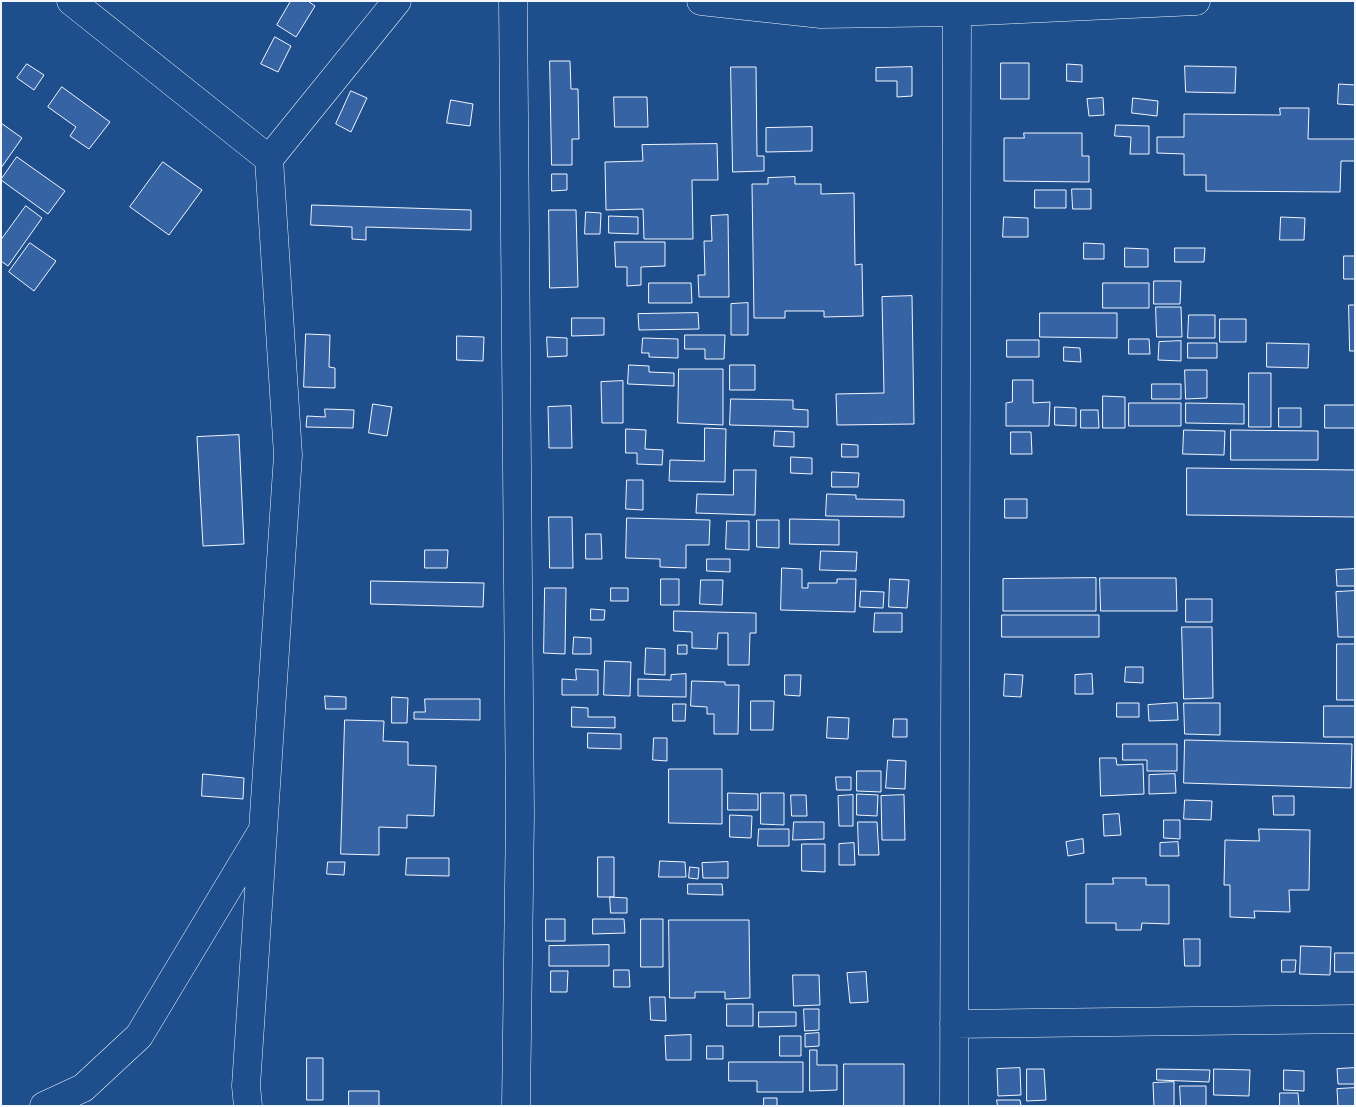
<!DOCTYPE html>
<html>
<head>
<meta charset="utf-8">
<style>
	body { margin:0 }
	#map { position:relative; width:1356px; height:1107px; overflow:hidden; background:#1f4e8c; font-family:Figtree,sans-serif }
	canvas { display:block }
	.frame { position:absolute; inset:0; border:2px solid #f2f6ff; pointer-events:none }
</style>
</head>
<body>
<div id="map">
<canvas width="1356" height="1107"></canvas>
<div class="frame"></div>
</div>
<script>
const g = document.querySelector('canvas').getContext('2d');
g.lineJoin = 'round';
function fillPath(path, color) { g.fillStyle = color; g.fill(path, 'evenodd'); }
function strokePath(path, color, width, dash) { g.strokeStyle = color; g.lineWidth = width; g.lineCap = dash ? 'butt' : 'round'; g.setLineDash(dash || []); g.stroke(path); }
const building = new Path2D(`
	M 291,1 L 308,1 L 315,6 L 296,37 L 277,25 Z
	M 275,37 L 291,46 L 278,72 L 261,64 Z
	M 550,61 L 570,61 L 571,89 L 578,89 L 579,139 L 572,139 L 572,165 L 552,165 Z
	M 1001,63 L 1029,63 L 1029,99 L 1001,99 Z
	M 27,64 L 44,75 L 34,90 L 17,78 Z
	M 1067,64 L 1082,65 L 1082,82 L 1067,81 Z
	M 1185,66 L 1236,67 L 1235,93 L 1186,92 Z
	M 731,67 L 756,67 L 757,156 L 764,156 L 764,171 L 733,172 Z
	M 912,67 L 912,96 L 897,97 L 897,81 L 876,81 L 876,68 Z
	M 1339,84 L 1355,85 L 1355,105 L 1338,104 Z
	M 62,87 L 110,122 L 89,149 L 70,136 L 76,127 L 48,107 Z
	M 351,91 L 367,98 L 351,132 L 336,124 Z
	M 614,97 L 647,97 L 648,127 L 615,127 Z
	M 1103,98 L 1104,115 L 1089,116 L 1087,99 Z
	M 1133,98 L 1158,101 L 1157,116 L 1132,113 Z
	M 451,100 L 473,104 L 470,126 L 447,123 Z
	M 1280,108 L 1309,108 L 1308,139 L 1355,139 L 1355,161 L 1341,161 L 1340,192 L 1206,191 L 1206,175 L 1184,175 L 1184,154 L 1157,153 L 1157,137 L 1184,137 L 1184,114 L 1280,115 Z
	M 1,123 L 22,138 L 1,168 Z
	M 1116,125 L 1149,126 L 1149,154 L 1130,154 L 1131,137 L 1115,136 Z
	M 812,127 L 812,151 L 766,152 L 766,128 Z
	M 1024,133 L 1082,133 L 1082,156 L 1089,156 L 1089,182 L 1004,181 L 1004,138 L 1024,138 Z
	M 717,144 L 718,180 L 692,180 L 693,239 L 644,239 L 643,209 L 606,210 L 605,162 L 643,161 L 642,145 Z
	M 17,157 L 65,191 L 48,214 L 1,180 Z
	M 163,162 L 202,190 L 169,235 L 130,207 Z
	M 552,174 L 567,174 L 567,190 L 552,191 Z
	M 795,177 L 795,184 L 821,184 L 821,194 L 854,193 L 855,265 L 862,264 L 863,316 L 824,317 L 824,311 L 785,311 L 785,318 L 754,318 L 752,184 L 768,184 L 768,178 Z
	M 1072,189 L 1091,189 L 1091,209 L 1073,209 Z
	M 1035,190 L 1066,190 L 1066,208 L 1035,208 Z
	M 312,205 L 471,210 L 471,230 L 366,227 L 366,240 L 352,239 L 352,227 L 311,225 Z
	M 26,206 L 42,218 L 8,266 L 1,261 L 1,240 Z
	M 549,210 L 576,210 L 578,287 L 550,288 Z
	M 586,212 L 601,213 L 600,234 L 585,234 Z
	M 728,215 L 729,297 L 699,297 L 698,275 L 705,275 L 704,241 L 712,241 L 711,216 Z
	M 609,216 L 638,217 L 638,234 L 609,233 Z
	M 1004,217 L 1028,218 L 1028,237 L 1003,237 Z
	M 1281,217 L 1305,218 L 1304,240 L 1280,240 Z
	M 615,242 L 665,242 L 665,266 L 641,267 L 641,285 L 627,286 L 627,267 L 616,267 Z
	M 30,243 L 56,261 L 34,291 L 9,272 Z
	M 1084,243 L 1104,244 L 1104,259 L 1084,259 Z
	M 1125,248 L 1148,249 L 1148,267 L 1125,267 Z
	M 1175,248 L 1205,248 L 1204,262 L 1175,262 Z
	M 1344,256 L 1355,256 L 1355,279 L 1344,279 Z
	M 1154,281 L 1181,281 L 1180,304 L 1154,304 Z
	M 649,283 L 691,283 L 692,303 L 649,303 Z
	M 1103,283 L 1149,283 L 1149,308 L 1103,308 Z
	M 912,296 L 914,424 L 837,425 L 836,394 L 884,393 L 882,297 Z
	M 748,303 L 748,335 L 731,335 L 731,304 Z
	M 1349,305 L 1355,305 L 1355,351 L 1350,351 Z
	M 1156,307 L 1181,307 L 1182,337 L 1157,337 Z
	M 698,313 L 699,329 L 639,330 L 638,314 Z
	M 1040,313 L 1117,313 L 1117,338 L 1040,337 Z
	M 1189,315 L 1215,315 L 1215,338 L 1188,338 Z
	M 572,318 L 604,318 L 604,335 L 572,336 Z
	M 1220,319 L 1246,319 L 1246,342 L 1220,342 Z
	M 306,334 L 330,335 L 329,367 L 335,368 L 335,388 L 304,387 Z
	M 685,335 L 725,335 L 724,359 L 705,359 L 705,349 L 685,349 Z
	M 457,336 L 484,337 L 483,361 L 457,360 Z
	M 547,337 L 567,338 L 567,356 L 548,357 Z
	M 643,338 L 678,339 L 678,358 L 649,357 L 649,353 L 642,353 Z
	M 1129,339 L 1149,339 L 1150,354 L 1129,354 Z
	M 1007,340 L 1039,340 L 1039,357 L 1007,357 Z
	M 1181,341 L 1181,361 L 1158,360 L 1159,342 Z
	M 1188,343 L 1217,343 L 1217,358 L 1188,358 Z
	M 1267,343 L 1309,344 L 1308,368 L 1267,367 Z
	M 1064,347 L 1080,348 L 1081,362 L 1064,361 Z
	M 629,365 L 649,366 L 649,372 L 674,373 L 674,386 L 628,384 Z
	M 730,365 L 755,365 L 755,390 L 730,390 Z
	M 679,369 L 723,369 L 723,425 L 678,423 Z
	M 1185,370 L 1207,370 L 1207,398 L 1186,399 Z
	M 1249,373 L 1271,373 L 1271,427 L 1249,427 Z
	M 1013,380 L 1033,380 L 1033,403 L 1050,402 L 1049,426 L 1006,426 L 1006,403 L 1012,402 Z
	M 623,381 L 623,423 L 602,423 L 601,382 Z
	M 1152,384 L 1181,384 L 1181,399 L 1152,399 Z
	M 1103,396 L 1125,397 L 1125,428 L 1103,428 Z
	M 731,399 L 793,400 L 793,409 L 808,410 L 808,427 L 730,425 Z
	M 1129,403 L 1181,403 L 1181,426 L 1129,426 Z
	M 1186,403 L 1244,404 L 1244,424 L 1186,423 Z
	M 373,404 L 392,407 L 387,436 L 369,433 Z
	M 1325,405 L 1355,405 L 1355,428 L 1325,428 Z
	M 571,406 L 572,448 L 549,448 L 548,407 Z
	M 1055,407 L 1076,408 L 1076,426 L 1055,425 Z
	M 1279,408 L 1301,408 L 1301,427 L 1279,427 Z
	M 325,409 L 354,410 L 353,428 L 306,427 L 307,416 L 325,417 Z
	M 1081,410 L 1098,410 L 1099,428 L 1081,428 Z
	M 705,428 L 726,429 L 725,482 L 669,481 L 670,460 L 704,461 Z
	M 626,429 L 646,430 L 645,449 L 663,450 L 662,465 L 637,464 L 637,453 L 626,453 Z
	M 1184,430 L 1225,431 L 1224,455 L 1183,454 Z
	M 1231,430 L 1318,431 L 1318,460 L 1231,460 Z
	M 775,431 L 794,432 L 794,447 L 774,446 Z
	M 1011,432 L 1031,432 L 1032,454 L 1011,454 Z
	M 239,435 L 244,544 L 203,546 L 197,437 Z
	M 842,444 L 858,445 L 858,457 L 842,457 Z
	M 791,457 L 812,458 L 812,474 L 791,473 Z
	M 1187,468 L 1355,470 L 1355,517 L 1187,515 Z
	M 734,470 L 756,470 L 755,515 L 696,513 L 697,494 L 733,495 Z
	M 832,472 L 859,473 L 858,487 L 832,487 Z
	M 627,480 L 643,480 L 643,510 L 626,509 Z
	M 827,494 L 856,495 L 856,499 L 904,500 L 904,517 L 826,516 Z
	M 1005,499 L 1027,499 L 1027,518 L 1005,518 Z
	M 549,517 L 572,517 L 573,568 L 550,568 Z
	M 627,518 L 710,520 L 709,545 L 686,545 L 686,568 L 660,567 L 660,559 L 626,558 Z
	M 790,519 L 839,520 L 839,545 L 790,544 Z
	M 757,520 L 779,520 L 779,548 L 757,547 Z
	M 727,521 L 749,521 L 749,550 L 726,549 Z
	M 586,534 L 601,534 L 602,559 L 586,559 Z
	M 425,550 L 448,550 L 447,568 L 425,568 Z
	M 821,551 L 857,552 L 856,571 L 820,570 Z
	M 707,559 L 730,559 L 730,572 L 707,571 Z
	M 782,568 L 802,569 L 802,588 L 808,588 L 808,583 L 837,583 L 837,579 L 856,579 L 855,612 L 781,610 Z
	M 1355,569 L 1355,586 L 1337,586 L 1336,570 Z
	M 1096,578 L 1096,611 L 1003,611 L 1003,579 Z
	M 1100,578 L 1176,578 L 1177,611 L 1101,611 Z
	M 661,579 L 679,579 L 679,605 L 661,605 Z
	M 890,579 L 909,580 L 907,608 L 889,607 Z
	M 701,580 L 723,580 L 722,605 L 700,604 Z
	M 371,581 L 484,583 L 483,607 L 371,604 Z
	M 545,588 L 566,588 L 565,654 L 544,653 Z
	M 611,588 L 628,588 L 628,601 L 611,601 Z
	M 861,591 L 884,592 L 883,608 L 860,607 Z
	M 1355,591 L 1355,637 L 1338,637 L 1336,592 Z
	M 1186,599 L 1212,599 L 1212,622 L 1186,622 Z
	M 591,609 L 605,610 L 604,620 L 591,620 Z
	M 674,611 L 756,613 L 756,633 L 750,633 L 749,665 L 728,665 L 728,633 L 718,633 L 717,649 L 692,648 L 692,632 L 674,631 Z
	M 875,613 L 902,613 L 902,632 L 874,632 Z
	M 1002,615 L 1099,615 L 1099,637 L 1002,637 Z
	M 1182,627 L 1212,627 L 1213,698 L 1184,699 Z
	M 574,637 L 591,638 L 591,654 L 573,654 Z
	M 1337,644 L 1355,644 L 1355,700 L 1337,700 Z
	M 678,645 L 687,645 L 687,654 L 678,654 Z
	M 646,648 L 665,649 L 665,675 L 645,674 Z
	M 605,661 L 631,662 L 630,696 L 604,695 Z
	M 1126,667 L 1143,667 L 1143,683 L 1125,682 Z
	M 576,669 L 598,670 L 598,695 L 562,695 L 562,679 L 576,680 Z
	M 686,674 L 686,697 L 638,696 L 638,679 L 671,680 L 671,675 Z
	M 1005,674 L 1023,675 L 1021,697 L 1004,696 Z
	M 1092,674 L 1093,694 L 1075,694 L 1075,675 Z
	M 785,675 L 801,675 L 800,696 L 785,695 Z
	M 692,681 L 725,682 L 725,685 L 739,685 L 738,734 L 714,734 L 714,714 L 707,714 L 707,707 L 691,706 Z
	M 325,696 L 346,697 L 346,709 L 326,709 Z
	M 392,697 L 408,698 L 407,723 L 392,723 Z
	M 425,699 L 480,699 L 480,720 L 414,719 L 414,712 L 425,712 Z
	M 751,701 L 774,701 L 773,730 L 751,730 Z
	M 1117,703 L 1139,703 L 1139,717 L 1117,717 Z
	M 1177,703 L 1178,720 L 1149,721 L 1148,705 Z
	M 1184,703 L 1220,703 L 1220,735 L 1185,734 Z
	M 673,704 L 686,704 L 685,721 L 673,721 Z
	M 1324,706 L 1355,706 L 1355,737 L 1324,737 Z
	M 572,707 L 588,708 L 588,717 L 615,717 L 615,728 L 572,727 Z
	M 828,717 L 849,718 L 848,739 L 827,738 Z
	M 894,719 L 907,719 L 907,737 L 893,737 Z
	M 345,720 L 384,721 L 383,741 L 408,742 L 408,765 L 436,766 L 434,816 L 407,815 L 407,828 L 379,827 L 379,855 L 341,854 Z
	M 588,733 L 621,734 L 621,749 L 588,748 Z
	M 654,738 L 667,738 L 667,761 L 653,760 Z
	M 1185,740 L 1352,744 L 1351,788 L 1184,783 Z
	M 1123,744 L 1177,744 L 1177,771 L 1147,771 L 1147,760 L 1123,760 Z
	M 1100,758 L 1116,758 L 1117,765 L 1143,764 L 1144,794 L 1101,796 Z
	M 888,760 L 906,761 L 905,789 L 886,788 Z
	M 669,769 L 722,769 L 722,824 L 669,823 Z
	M 857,771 L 881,771 L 881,792 L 857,791 Z
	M 203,774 L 244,778 L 243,799 L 202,796 Z
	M 1175,774 L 1176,793 L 1149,794 L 1149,775 Z
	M 836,777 L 851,777 L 851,790 L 837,790 Z
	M 728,793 L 758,794 L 758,810 L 728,810 Z
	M 761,793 L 784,793 L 784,825 L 761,824 Z
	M 857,794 L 878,795 L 877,816 L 857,815 Z
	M 791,795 L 806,795 L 807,816 L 792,816 Z
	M 853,795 L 853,826 L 839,826 L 838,796 Z
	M 904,795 L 905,840 L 882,840 L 881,796 Z
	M 1273,796 L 1294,796 L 1294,815 L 1274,815 Z
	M 1185,800 L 1212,801 L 1211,820 L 1184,819 Z
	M 1119,814 L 1121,835 L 1104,836 L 1103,815 Z
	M 730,815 L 752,816 L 751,838 L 730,837 Z
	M 1164,820 L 1180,820 L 1180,839 L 1164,838 Z
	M 794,822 L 824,822 L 824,839 L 793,840 Z
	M 858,822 L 877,822 L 879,855 L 859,855 Z
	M 759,829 L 789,829 L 789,846 L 758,846 Z
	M 1259,829 L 1310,830 L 1309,890 L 1289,890 L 1290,912 L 1254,911 L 1255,918 L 1230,917 L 1230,885 L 1224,885 L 1225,840 L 1259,841 Z
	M 1083,839 L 1084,853 L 1068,856 L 1066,842 Z
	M 1178,842 L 1179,856 L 1160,856 L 1160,843 Z
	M 854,843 L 855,865 L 839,865 L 839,844 Z
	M 802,844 L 825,844 L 825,872 L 802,871 Z
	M 598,857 L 614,857 L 614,897 L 598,897 Z
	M 407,858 L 449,858 L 449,876 L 406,875 Z
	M 660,861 L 685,862 L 686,877 L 659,877 Z
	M 328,862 L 345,862 L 344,875 L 327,874 Z
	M 728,862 L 728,878 L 703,878 L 702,863 Z
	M 690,867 L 699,868 L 698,879 L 689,878 Z
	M 1113,878 L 1146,878 L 1146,885 L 1169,885 L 1169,924 L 1142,923 L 1141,930 L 1116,930 L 1116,923 L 1086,923 L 1086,884 L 1113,884 Z
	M 688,884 L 722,884 L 723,895 L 688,894 Z
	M 610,897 L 627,898 L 627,913 L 611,913 Z
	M 546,919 L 565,919 L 565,941 L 546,941 Z
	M 593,919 L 624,919 L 625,933 L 593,934 Z
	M 641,919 L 663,919 L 663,967 L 641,967 Z
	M 669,920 L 749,920 L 750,998 L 725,999 L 725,992 L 695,992 L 695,998 L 670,998 Z
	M 1184,939 L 1200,939 L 1200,966 L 1185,966 Z
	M 609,945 L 609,966 L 549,966 L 549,946 Z
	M 1301,946 L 1331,947 L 1330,975 L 1300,974 Z
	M 1335,953 L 1355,953 L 1355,972 L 1335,972 Z
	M 1282,960 L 1296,960 L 1295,972 L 1282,972 Z
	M 614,970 L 629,970 L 630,987 L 614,987 Z
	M 551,971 L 568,971 L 567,992 L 551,992 Z
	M 866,972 L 868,1002 L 850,1003 L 847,973 Z
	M 793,975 L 819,975 L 820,1005 L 794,1006 Z
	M 650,997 L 665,997 L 666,1021 L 651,1020 Z
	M 727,1004 L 753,1004 L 753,1026 L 727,1026 Z
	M 804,1009 L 819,1009 L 819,1030 L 805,1031 Z
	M 759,1012 L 796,1012 L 796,1026 L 759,1027 Z
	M 819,1033 L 819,1046 L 805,1047 L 805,1034 Z
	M 691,1035 L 691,1060 L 666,1060 L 665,1036 Z
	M 780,1036 L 801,1036 L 801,1056 L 780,1056 Z
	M 707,1046 L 723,1046 L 723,1059 L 707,1059 Z
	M 810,1050 L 817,1050 L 817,1065 L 837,1065 L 837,1090 L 810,1091 Z
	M 307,1058 L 323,1058 L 323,1100 L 307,1100 Z
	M 729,1062 L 803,1062 L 803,1092 L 757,1092 L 757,1081 L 729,1081 Z
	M 844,1064 L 904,1064 L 904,1106 L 844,1106 Z
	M 1020,1068 L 1021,1095 L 998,1096 L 997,1069 Z
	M 1355,1068 L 1355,1084 L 1338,1084 L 1337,1069 Z
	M 1027,1069 L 1044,1069 L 1046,1100 L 1027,1101 Z
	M 1157,1069 L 1210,1070 L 1209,1082 L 1157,1080 Z
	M 1214,1069 L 1250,1070 L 1249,1096 L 1214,1095 Z
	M 1284,1070 L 1304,1071 L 1304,1091 L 1284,1090 Z
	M 1174,1082 L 1174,1106 L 1154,1106 L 1153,1083 Z
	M 1180,1086 L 1206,1086 L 1206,1106 L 1181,1106 Z
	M 1355,1088 L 1355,1106 L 1338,1106 L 1337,1089 Z
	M 349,1091 L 379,1091 L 379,1106 L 349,1106 Z
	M 1280,1093 L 1298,1093 L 1299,1106 L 1280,1106 Z
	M 764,1098 L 777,1098 L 777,1106 L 764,1106 Z
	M 997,1100 L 1020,1100 L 1021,1106 L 998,1106 Z`);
const minor = new Path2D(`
	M 71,1 L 269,159
	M 513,1 L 520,815 L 516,1106
	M 701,1 L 821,14 L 957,12 L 954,1106
	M 957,12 L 1196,1
	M 954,1024 L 1355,1019
	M 44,1106 L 83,1088 L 139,1036 L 261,833
	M 248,1106 L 246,1086 L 288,455 L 269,159 L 397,1`);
fillPath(building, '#3563a3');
strokePath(building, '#f2f6ff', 1);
strokePath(minor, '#f2f6ff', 29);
strokePath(minor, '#1f4e8c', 28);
</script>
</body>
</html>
